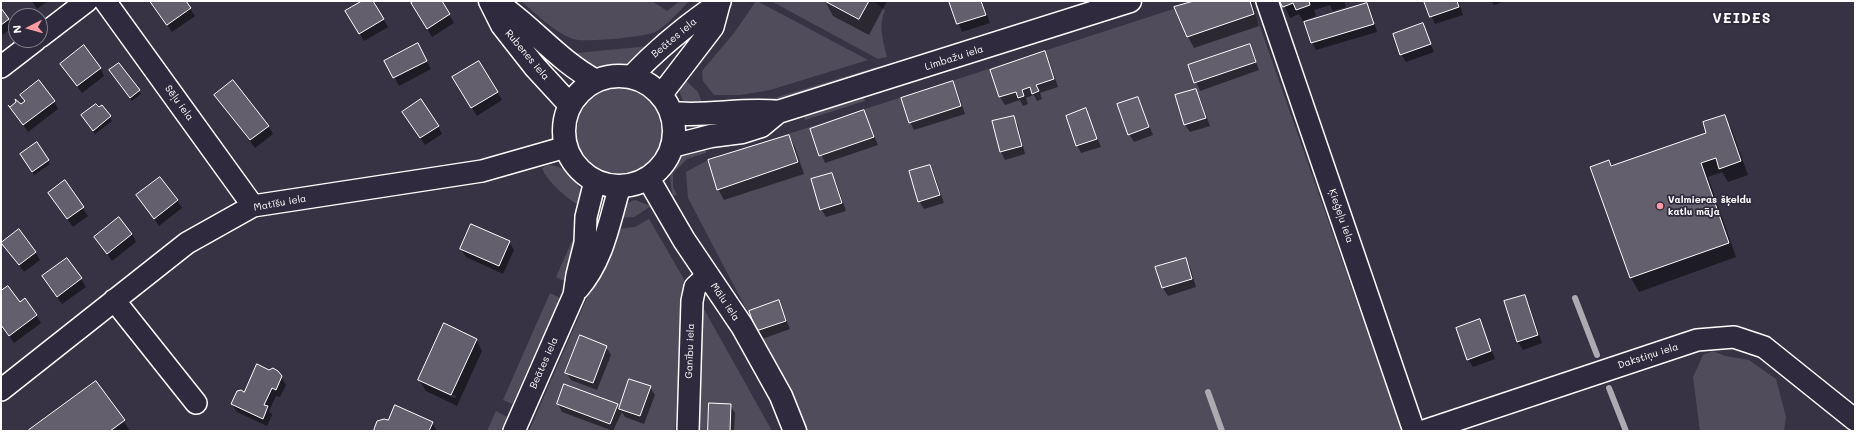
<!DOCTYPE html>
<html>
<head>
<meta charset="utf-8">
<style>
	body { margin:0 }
	#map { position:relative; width:1856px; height:432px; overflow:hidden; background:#373345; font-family:Mali,sans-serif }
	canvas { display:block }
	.frame { position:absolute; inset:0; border:2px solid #fff; pointer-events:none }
	.north { position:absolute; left:8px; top:8px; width:40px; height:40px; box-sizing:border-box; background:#2f2a3d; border:1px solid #827f8b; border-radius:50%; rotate:264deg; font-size:11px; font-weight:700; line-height:16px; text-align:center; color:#fff }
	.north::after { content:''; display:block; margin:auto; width:14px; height:18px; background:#ff9aa2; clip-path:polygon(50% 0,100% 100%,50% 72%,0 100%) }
</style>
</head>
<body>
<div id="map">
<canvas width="1856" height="432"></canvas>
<div class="frame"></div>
<div class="north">N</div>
</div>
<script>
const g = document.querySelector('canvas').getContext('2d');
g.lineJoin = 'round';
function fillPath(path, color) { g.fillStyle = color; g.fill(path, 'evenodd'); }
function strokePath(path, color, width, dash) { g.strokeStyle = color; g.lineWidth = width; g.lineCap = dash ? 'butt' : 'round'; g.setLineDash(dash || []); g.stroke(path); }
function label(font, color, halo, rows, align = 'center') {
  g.font = font + ' Mali,sans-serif'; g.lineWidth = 3.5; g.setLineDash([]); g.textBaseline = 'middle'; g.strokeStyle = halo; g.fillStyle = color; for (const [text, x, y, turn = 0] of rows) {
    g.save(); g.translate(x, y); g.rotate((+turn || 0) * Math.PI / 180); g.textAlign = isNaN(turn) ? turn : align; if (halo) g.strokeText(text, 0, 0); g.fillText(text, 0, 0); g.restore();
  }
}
const green = new Path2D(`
	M 521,1 L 652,1 L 667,11 L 680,1 L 689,1 C 681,10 665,27 655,32 C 643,37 584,43 573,39 C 553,31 537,15 521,1 Z
	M 756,1 L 757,1 L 868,60 L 770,90 L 740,95 L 714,95 L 703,81 L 702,71 L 734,33 Z
	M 771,1 L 825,1 L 859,19 L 869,1 L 873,1 L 885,10 C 878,26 883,40 887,57 L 878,59 Z
	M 1198,1 L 1251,1 L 1402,431 L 807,431 L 797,406 L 688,198 L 686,172 L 708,160 Z
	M 650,46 C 645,51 640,57 635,61 C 616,74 592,66 574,59 L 576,53 Z
	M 880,66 C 875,73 765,104 750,104 C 747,105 744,104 741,103 L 774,98 Z
	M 683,78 L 698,92 L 704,108 C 692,105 681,105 680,91 C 679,85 680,83 683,78 Z
	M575 132a44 44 0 1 1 88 0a44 44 0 1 1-88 0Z
	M 864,98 L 865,101 L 805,120 L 804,117 Z
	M 706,144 L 706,153 L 687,159 L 673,173 L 673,187 L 677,195 L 673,196 C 669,182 669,162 683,153 C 690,149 699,147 706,144 Z
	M 548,165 C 573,167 582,185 583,208 C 570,201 547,182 542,168 Z
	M 635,200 L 651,206 L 634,217 L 617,218 C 620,208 625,203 635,200 Z
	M 649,219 L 684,279 L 675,431 L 529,431 L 617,229 L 635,227 Z
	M 579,225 L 566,282 L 556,277 Z
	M 550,293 L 560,298 L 512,404 L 503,400 Z
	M 700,302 L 772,431 L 694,431 Z
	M 1713,351 L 1725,356 L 1749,360 L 1776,379 L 1786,417 L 1784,431 L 1700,431 L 1693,377 L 1703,355 Z
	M 496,411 L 507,417 L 501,431 L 487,431 Z`);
const shadow = new Path2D(`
	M 32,1 L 48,1 L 37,9 Z
	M 151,1 L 185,1 L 195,16 L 172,32 Z
	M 364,1 L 372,1 L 388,27 L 364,41 L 347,12 Z
	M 416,1 L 441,1 L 454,23 L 432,37 L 417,11 Z
	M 825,1 L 887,1 L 869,35 L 833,16 Z
	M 950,1 L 982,1 L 990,23 L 962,32 Z
	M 1197,1 L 1252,1 L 1259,26 L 1194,48 L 1188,37 Z
	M 1282,1 L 1344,1 L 1346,7 L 1333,11 L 1330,5 L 1314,10 L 1316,16 L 1303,21 L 1299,14 L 1290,18 Z
	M 1425,1 L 1458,1 L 1463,15 L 1435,24 Z
	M 1491,1 L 1506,1 L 1494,5 Z
	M 1367,4 L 1371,12 L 1377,32 L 1316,50 L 1312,42 Z
	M 1,10 L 13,27 L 1,36 Z
	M 1422,24 L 1434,52 L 1406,62 L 1401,54 Z
	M 1249,45 L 1259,70 L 1200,91 L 1189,66 Z
	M 422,52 L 431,69 L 399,86 L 386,61 Z
	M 1045,53 L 1049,60 L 1058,87 L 1040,93 L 1042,99 L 1037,101 L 1034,95 L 1026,98 L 1028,104 L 1023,106 L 1020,100 L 1005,105 L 1000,97 L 991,70 Z
	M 61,64 L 100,68 L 104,76 L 82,93 Z
	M 113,74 L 139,91 L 141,94 L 132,101 Z
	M 953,83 L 957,90 L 965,114 L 914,130 L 910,122 Z
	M 458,85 L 497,92 L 502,100 L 477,116 Z
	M 1196,90 L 1200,98 L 1210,126 L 1190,132 L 1185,125 Z
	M 21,95 L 54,101 L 58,109 L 28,132 L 11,107 L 21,105 L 25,102 Z
	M 215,95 L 268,126 L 273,134 L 255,148 Z
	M 1138,98 L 1153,135 L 1134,142 L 1129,134 Z
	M 102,106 L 112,121 L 95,134 L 82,116 Z
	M 1086,110 L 1101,147 L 1081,153 L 1077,145 Z
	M 864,111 L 878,145 L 825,163 L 811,129 Z
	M 1724,116 L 1732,130 L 1748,175 L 1728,182 L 1722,172 L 1708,177 L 1736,257 L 1639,292 L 1631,278 L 1592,167 L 1608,161 L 1612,167 L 1708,133 Z
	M 1013,117 L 1018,125 L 1025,154 L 1005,160 L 1001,152 L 993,122 Z
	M 408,120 L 438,126 L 442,134 L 425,145 Z
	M 789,136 L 795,147 L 804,174 L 724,200 L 718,189 Z
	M 23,158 L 48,161 L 50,164 L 34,175 Z
	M 930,166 L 934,174 L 944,203 L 924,209 L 919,201 Z
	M 831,174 L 836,182 L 846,211 L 826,217 L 821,209 Z
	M 65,182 L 88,216 L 73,227 L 54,201 Z
	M 138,195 L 177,200 L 182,208 L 159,226 Z
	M 132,234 L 136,242 L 112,261 L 95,237 Z
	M 509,242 L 514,250 L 503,274 L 466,257 L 461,249 Z
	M 2,243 L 35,252 L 40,260 L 24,272 Z
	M 1185,259 L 1190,267 L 1196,287 L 1168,296 L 1163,288 L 1156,267 Z
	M 43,277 L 81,279 L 86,287 L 62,304 Z
	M 1,292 L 36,315 L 41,323 L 14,343 L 4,329 L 1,331 Z
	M 1524,296 L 1529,304 L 1542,343 L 1523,350 L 1518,342 L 1506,302 Z
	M 779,302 L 790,329 L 762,339 L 757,331 L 751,311 Z
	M 1479,320 L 1495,359 L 1473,367 L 1468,359 Z
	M 476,339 L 482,351 L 457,406 L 426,391 L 419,380 ZM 427,383 L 456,396 L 455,398 L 427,385 Z
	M 606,347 L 611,355 L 597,390 L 571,380 L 566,372 Z
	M 281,377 L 286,385 L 280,397 L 276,396 L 269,411 L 272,415 L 267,426 L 237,412 L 232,404 L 245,393 Z
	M 630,380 L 650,387 L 655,395 L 644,424 L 625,417 L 622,412 L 613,431 L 562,412 L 558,404 L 617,405 L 620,410 Z
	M 730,405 L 735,413 L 734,431 L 709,431 Z
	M 124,422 L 130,431 L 112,431 Z
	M 388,422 L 432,423 L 437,431 L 375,431 Z`);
const stream = new Path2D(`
	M 1575,298 L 1597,355
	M 1609,388 L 1626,431
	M 1208,392 L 1222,431`);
const building = new Path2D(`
	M 150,1 L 186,1 L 191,8 L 167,25 Z
	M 362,1 L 373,1 L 384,19 L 359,34 L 345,11 Z
	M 414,1 L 442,1 L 450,14 L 427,29 L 411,3 Z
	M 825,1 L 869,1 L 859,19 Z
	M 949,1 L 981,1 L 986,15 L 957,24 Z
	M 1194,1 L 1250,1 L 1254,14 L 1187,37 L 1174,7 Z
	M 1280,1 L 1309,1 L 1310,5 L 1296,10 L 1293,3 L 1283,7 Z
	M 1424,1 L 1457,1 L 1459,7 L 1430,17 Z
	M 1367,3 L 1374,24 L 1311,43 L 1304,22 Z
	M 1,8 L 9,19 L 1,25 Z
	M 1423,23 L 1431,44 L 1400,55 L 1393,34 Z
	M 418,43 L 427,61 L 393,78 L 384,61 Z
	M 1250,44 L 1256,62 L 1194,83 L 1188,65 Z
	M 84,45 L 101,68 L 77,86 L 60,64 Z
	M 1045,51 L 1054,79 L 1036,85 L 1039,91 L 1032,94 L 1030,87 L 1022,90 L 1024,96 L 1018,98 L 1016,92 L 999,97 L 990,70 Z
	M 479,61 L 498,92 L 471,108 L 452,77 Z
	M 119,63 L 140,90 L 130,98 L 109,70 Z
	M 39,80 L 55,101 L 23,125 L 8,105 L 10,107 L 16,102 L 15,99 L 21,104 L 25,101 L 20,95 Z
	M 233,80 L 269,126 L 250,140 L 214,95 Z
	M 953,81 L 961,106 L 909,123 L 901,98 Z
	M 1196,89 L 1206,118 L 1184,125 L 1175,95 Z
	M 1138,97 L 1149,127 L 1128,135 L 1117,104 Z
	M 421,99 L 439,126 L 420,138 L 402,112 Z
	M 96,104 L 99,107 L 102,105 L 111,116 L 93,131 L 81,115 Z
	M 1086,108 L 1097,139 L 1076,146 L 1066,116 Z
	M 864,110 L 874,137 L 819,156 L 810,129 Z
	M 1725,115 L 1741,161 L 1719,169 L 1716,158 L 1701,163 L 1729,243 L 1630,278 L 1590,167 L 1609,160 L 1611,166 L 1706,133 L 1703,122 Z
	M 1014,116 L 1022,146 L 1000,152 L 992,121 Z
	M 789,135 L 798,162 L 717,190 L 708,160 Z
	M 37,142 L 49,160 L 32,172 L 20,154 Z
	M 930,165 L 940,195 L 918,202 L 909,171 Z
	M 832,173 L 842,203 L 820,210 L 811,179 Z
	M 160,177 L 178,200 L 154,219 L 136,195 Z
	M 65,180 L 84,207 L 67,219 L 48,193 Z
	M 119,217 L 132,234 L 107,254 L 94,237 Z
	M 471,224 L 510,241 L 499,266 L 460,249 Z
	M 19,229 L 36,252 L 19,265 L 1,243 Z
	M 67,258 L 82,278 L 57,297 L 42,276 Z
	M 1186,258 L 1192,279 L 1162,288 L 1155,267 Z
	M 8,286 L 20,302 L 25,298 L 37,315 L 9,336 L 1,325 L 1,291 Z
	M 1525,295 L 1538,335 L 1517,342 L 1504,301 Z
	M 779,300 L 786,321 L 756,331 L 749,311 Z
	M 1480,319 L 1491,351 L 1467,360 L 1456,328 Z
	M 444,323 L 477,339 L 451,395 L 418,380 Z
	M 580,335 L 607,346 L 593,383 L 565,373 Z
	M 257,364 L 269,370 L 273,368 L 278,371 L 282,376 L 276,390 L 272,388 L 264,405 L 268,406 L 263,419 L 231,404 L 237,391 L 241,390 L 244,392 Z
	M 629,379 L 651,386 L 640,416 L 619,409 Z
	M 96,381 L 125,420 L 110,431 L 30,431 L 29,430 Z
	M 564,384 L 618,404 L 610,424 L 557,404 Z
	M 709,403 L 731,404 L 730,431 L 708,431 Z
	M 395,405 L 433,422 L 429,431 L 374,431 L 374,429 L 377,421 L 384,419 L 388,420 Z`);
const minor = new Path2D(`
	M 105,1 L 253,206
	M 1267,1 L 1414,431
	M 40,37 L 87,1
	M 1,67 L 36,40
	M 631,77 C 657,49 688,24 720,2
	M 661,95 L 713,27 L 720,1
	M 578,289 C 604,259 609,222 620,186
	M 114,300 L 196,403
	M 1,390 L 187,243 L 253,206 L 482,171 L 566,147
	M 514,431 L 574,295 L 577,275 L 585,243 L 586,217 L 595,181
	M 688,431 L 692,301 L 695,287 L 707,276
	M 1424,431 L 1697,340 L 1734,337 L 1764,347 L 1855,420`);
const major = new Path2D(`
	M 490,1 L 502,25 L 535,67 L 570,105
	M 494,1 C 530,24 557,60 596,81
	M564 131a55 55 0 1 1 110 0a55 55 0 1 1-110 0Z
	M 672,113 C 707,117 742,108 778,112
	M 672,146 L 711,136 L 742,132 L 761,126 L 778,112 L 1130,1
	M 648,178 L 684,240 L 742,326 L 781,396 L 795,431`);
const markers = [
	[1660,206,4,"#ff9aa2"]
];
const streetNames = [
	["Beātes iela",674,38,-40],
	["Rubenes iela",527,55,50],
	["Limbažu iela",954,58,-18],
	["Sēļu iela",179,103,54],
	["Matīšu iela",280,203,-10],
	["Ķieģeļu iela",1341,216,71],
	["Mālu iela",725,302,56],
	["Ganību iela",690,351,-88],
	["Dakstiņu iela",1648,356,-18],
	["Beātes iela",544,363,-66]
];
const poiNames = [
	["Valmieras šķeldu",1668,200],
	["katlu māja",1668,212]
];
const districtNames = [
	["VEIDES",1742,19]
];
fillPath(green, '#514c5c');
fillPath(shadow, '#0007');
strokePath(stream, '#adabb2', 6);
fillPath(building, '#635f6d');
strokePath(building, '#fff', 1);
strokePath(minor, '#fff', 24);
strokePath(major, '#fff', 25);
strokePath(minor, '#2f2a3d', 21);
strokePath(major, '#2f2a3d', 22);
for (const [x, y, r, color] of markers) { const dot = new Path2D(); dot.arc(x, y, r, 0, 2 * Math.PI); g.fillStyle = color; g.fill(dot); strokePath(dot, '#2f2a3d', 1.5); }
label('10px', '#fff', '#2f2a3d', streetNames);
label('bold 10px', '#fff', '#2f2a3d', poiNames, 'left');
g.letterSpacing = '1px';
label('bold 14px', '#fff', '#2f2a3d', districtNames);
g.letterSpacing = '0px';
</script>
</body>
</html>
